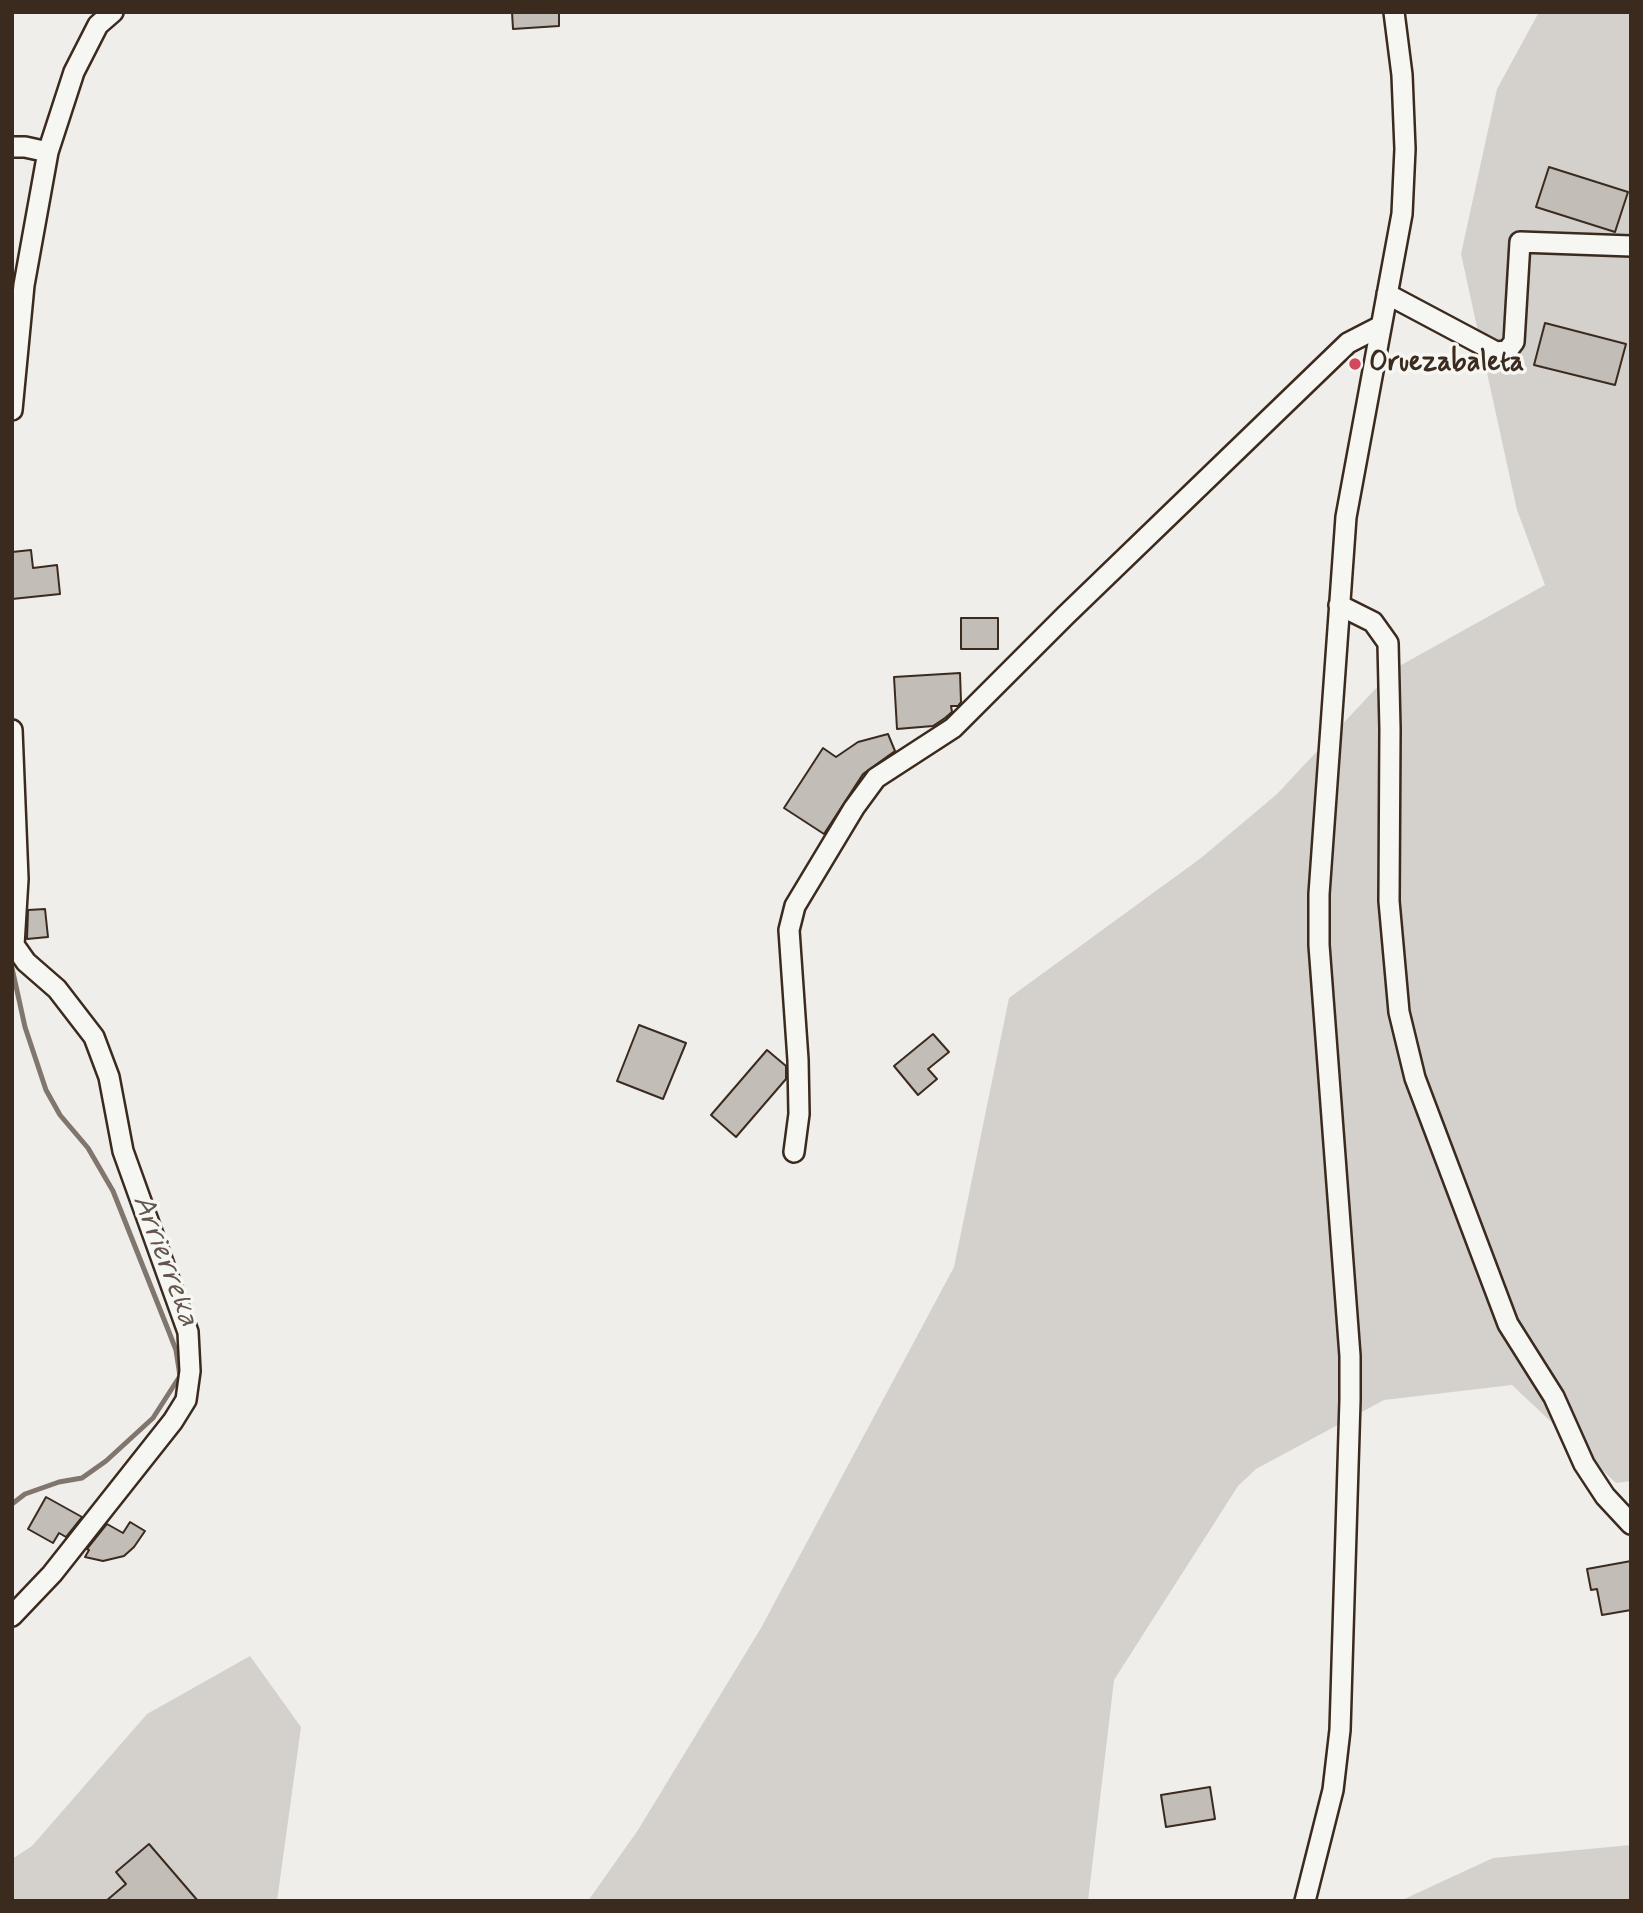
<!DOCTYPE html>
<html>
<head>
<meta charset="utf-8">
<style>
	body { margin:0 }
	#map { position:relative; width:1643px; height:1913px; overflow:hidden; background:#efeeea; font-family:Mynerve,sans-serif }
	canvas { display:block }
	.frame { position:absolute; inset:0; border:14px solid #3b2a1e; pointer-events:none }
</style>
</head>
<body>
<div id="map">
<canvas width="1643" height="1913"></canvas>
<div class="frame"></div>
</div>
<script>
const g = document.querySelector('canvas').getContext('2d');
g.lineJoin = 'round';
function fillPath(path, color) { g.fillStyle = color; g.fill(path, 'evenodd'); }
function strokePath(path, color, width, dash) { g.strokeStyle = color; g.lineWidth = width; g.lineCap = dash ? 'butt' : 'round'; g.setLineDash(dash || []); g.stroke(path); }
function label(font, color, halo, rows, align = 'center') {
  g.font = font + ' Mynerve,sans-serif'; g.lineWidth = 7; g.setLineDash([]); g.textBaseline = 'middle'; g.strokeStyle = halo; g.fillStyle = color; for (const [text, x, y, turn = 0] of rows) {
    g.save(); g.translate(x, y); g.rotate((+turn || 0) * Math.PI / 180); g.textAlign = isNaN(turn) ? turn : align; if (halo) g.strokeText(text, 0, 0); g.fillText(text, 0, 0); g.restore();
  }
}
const green = new Path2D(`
	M 1539,12 L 1631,12 L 1631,1481 L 1616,1483 L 1512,1385 L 1384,1400 L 1256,1469 L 1238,1486 L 1114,1680 L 1088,1901 L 588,1901 L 638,1830 L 761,1628 L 954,1267 L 1009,998 L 1201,858 L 1277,794 L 1394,669 L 1545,585 L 1517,510 L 1461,254 L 1497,89 Z
	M 250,1656 L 301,1727 L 277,1901 L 12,1901 L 12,1859 L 32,1846 L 147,1714 Z
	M 1631,1845 L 1631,1901 L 1400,1901 L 1493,1858 Z`);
const stream = new Path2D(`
	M 12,968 L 25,1027 L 46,1090 L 60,1115 L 88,1148 L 113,1191 L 169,1332 L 176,1350 L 180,1376 L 153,1418 L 106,1461 L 82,1478 L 59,1482 L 25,1494 L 12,1504`);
const building = new Path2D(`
	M 512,12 L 559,12 L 559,26 L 513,29 Z
	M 1549,167 L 1628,192 L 1615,232 L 1536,207 Z
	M 1545,323 L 1626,344 L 1615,385 L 1534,365 Z
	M 31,550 L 33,568 L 57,565 L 60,594 L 12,599 L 12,552 Z
	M 961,618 L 998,618 L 998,649 L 961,649 Z
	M 960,673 L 961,702 L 958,706 L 951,706 L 952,712 L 945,718 L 933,726 L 897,729 L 894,677 Z
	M 888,734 L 895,751 L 863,774 L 824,834 L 784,808 L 823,748 L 836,757 L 858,742 Z
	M 45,909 L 48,937 L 27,939 L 28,910 Z
	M 639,1025 L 686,1043 L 663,1099 L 617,1081 Z
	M 933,1034 L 949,1052 L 928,1069 L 937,1079 L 918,1095 L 894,1066 Z
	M 767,1050 L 786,1066 L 786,1079 L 736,1137 L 711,1115 Z
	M 46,1497 L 82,1517 L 66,1537 L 59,1533 L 53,1543 L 28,1529 Z
	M 130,1522 L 145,1531 L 134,1547 L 124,1556 L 103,1561 L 85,1557 L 89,1550 L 87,1549 L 107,1524 L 123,1533 Z
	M 1631,1561 L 1631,1610 L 1602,1615 L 1597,1589 L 1591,1590 L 1587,1569 Z
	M 1210,1787 L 1215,1819 L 1166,1827 L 1161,1795 Z
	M 149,1844 L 198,1901 L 106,1901 L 126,1884 L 116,1872 Z`);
const minor = new Path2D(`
	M 12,147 L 25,147 L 48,152
	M 1387,294 L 1496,352 L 1507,351 L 1514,342 L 1520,242 L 1631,246
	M 12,410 L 24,285 L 48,152 L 74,72 L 98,25 L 113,12
	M 1339,605 L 1373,622 L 1388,643 L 1390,729 L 1389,901 L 1399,1012 L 1415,1078 L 1508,1324 L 1554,1397 L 1584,1464 L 1605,1496 L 1631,1524
	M 12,730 L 18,879 L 14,945 L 26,962 L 57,989 L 94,1037 L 109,1077 L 123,1151 L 188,1332 L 190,1371 L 186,1400 L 173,1421 L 52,1574 L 12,1616
	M 794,1152 L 799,1114 L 798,1060 L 789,930 L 795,906 L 854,808 L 876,778 L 953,728 L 1066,615 L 1348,343 L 1381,326
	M 1305,1901 L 1333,1790 L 1340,1730 L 1350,1400 L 1350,1356 L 1319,945 L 1319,894 L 1346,517 L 1402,214 L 1405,149 L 1402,75 L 1394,12`);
const markers = [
	[1355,364,7,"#d1495b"]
];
const poiNames = [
	["Oruezabaleta",1369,364]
];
const waterNames = [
	["Arrierreka",164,1261,69]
];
fillPath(green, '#d4d1cc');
strokePath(stream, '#81766d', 5);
fillPath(building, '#c2bdb7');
strokePath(building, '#3b2a1e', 2);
strokePath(minor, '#3b2a1e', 24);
strokePath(minor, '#f6f6f2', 19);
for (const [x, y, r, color] of markers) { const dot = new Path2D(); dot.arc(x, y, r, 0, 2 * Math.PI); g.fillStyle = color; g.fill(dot); strokePath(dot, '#f6f6f2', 2.5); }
label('bold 28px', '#3b2a1e', '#f6f6f2', poiNames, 'left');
label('italic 30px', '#64564c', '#f6f6f2', waterNames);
</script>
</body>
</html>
